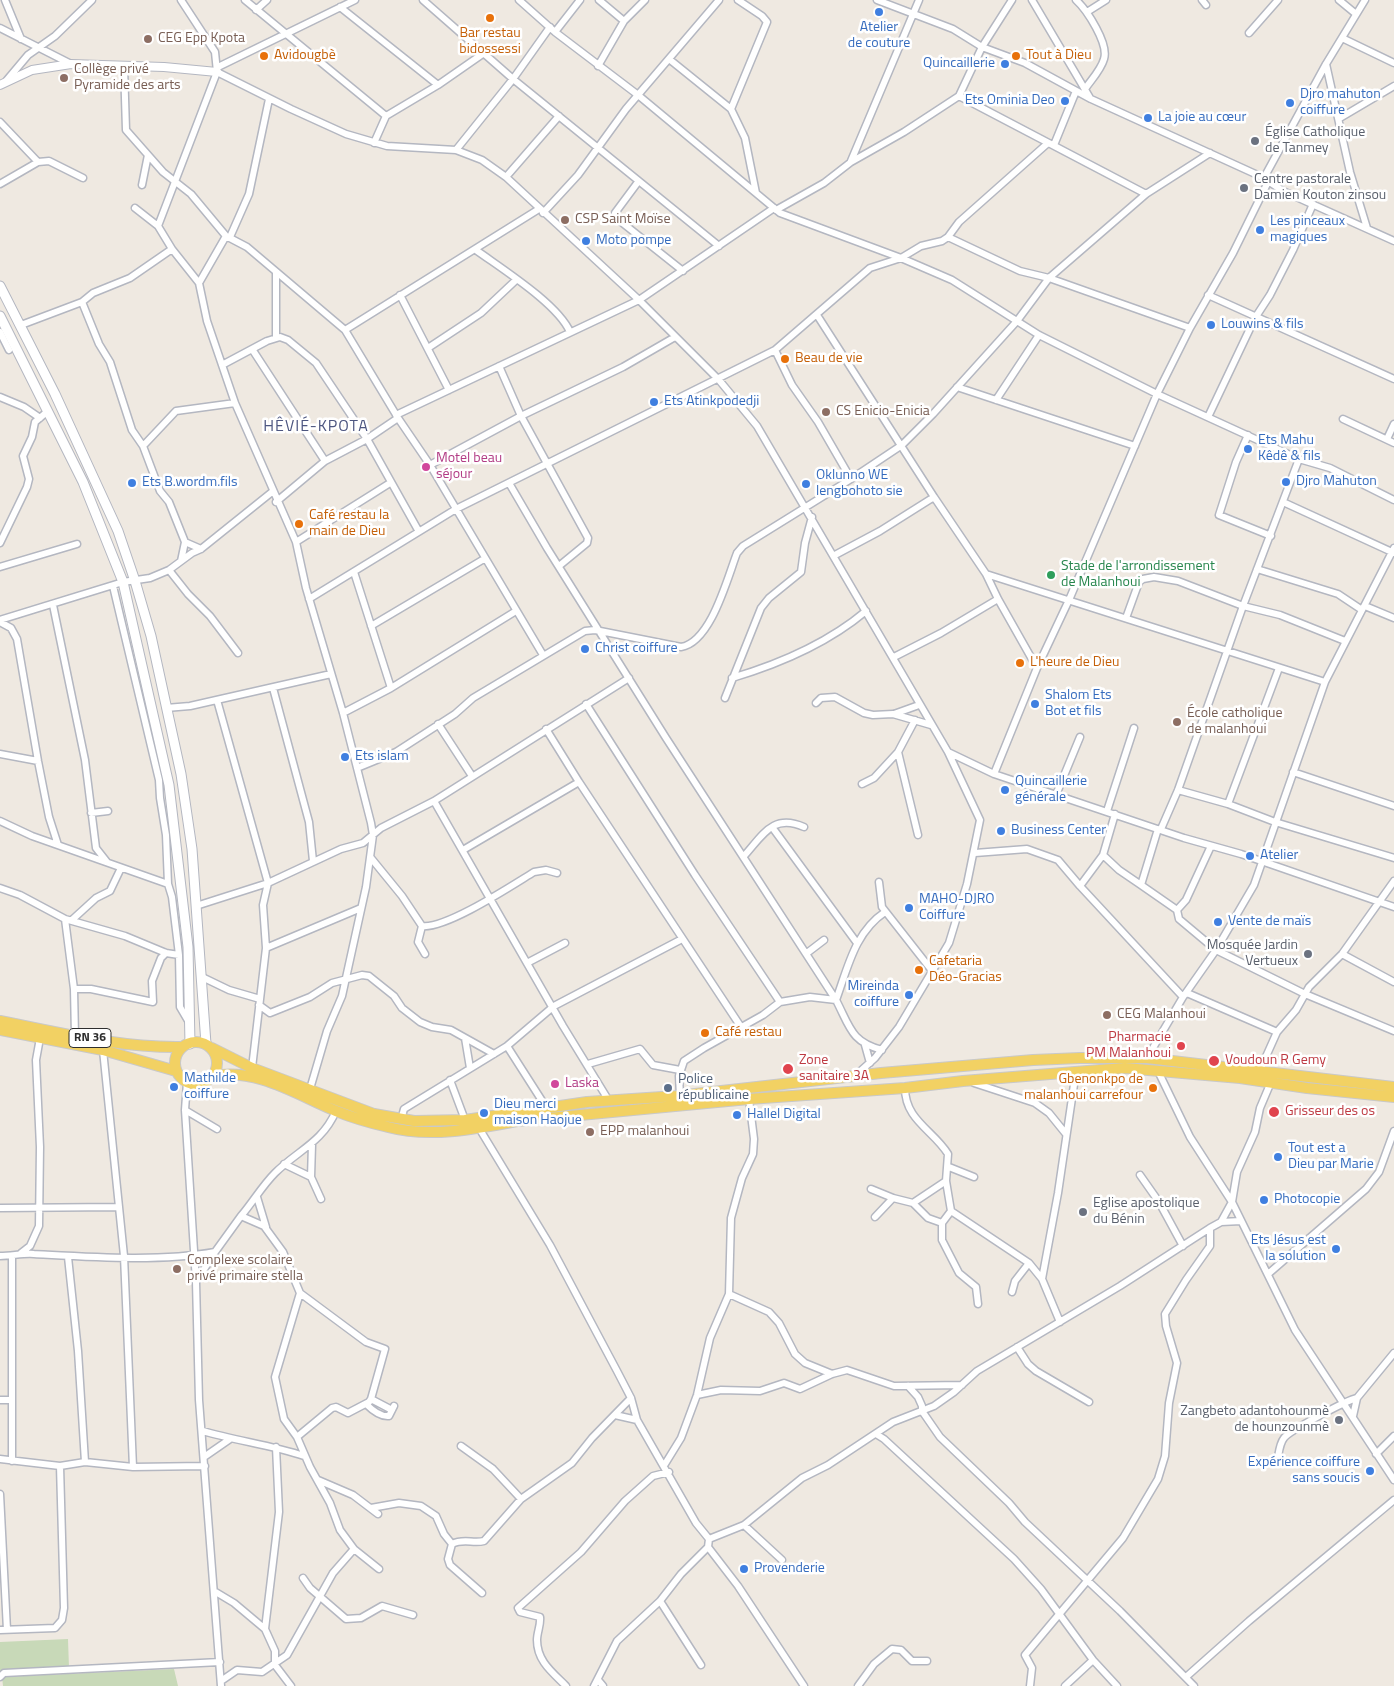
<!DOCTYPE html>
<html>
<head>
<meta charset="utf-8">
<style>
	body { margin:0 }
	canvas { display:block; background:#efe9e1 }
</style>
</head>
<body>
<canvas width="1394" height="1686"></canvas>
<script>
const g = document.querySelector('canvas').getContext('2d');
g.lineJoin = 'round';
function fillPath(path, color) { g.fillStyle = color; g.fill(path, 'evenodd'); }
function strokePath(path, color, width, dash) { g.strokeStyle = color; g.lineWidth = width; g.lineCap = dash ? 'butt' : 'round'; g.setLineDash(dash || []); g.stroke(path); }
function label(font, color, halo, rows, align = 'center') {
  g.font = font + ' "Titillium Web",sans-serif'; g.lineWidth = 5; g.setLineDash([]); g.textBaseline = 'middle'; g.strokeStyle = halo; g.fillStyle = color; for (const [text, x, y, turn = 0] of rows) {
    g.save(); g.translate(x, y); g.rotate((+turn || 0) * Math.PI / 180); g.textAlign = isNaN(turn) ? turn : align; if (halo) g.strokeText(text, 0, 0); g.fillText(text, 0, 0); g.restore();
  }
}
const cemetery = new Path2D(`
	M 68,1639 L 69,1668 L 0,1673 L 0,1642 Z
	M 174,1669 L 178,1686 L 3,1686 L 2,1677 Z`);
const minor = new Path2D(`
	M 5,0 L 21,39
	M 245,0 L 386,116
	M 423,0 L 513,79 L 719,246
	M 519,0 L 555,32 L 638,95 L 780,213 L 901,258 L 952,280 L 1039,335 L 1157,394 L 1299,459 L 1330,468 L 1394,500
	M 599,0 L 624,21
	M 877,0 L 953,29 L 982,47 L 1025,63 L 1091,99 L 1262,177 L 1283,191 L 1394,241
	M 1032,0 L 1090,98
	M 1076,0 C 1087,10 1109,44 1104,59 C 1101,70 1091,80 1085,89
	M 1202,0 L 1206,5
	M 1339,0 L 1356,14
	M 340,7 L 438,85
	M 256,10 L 267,0
	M 1087,12 L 1106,0
	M 0,28 L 71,64
	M 555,32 L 580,0
	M 1249,33 L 1278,0
	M 1342,38 L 1394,63
	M 669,59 L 731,109 L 745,138 L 756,193
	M 1326,64 L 1350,172 L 1367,228
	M 124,66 L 126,130 L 163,172 L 191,194 L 226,236 L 247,247 L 345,330 L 398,418 L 430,465 L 543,655
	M 598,66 L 624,21 L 645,0
	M 218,67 L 355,0
	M 217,72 L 291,109 L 346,134 L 387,146 L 456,150 L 482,160 L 506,177 L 639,300 L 719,380 L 757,426 L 948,752 L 980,820 L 967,884 L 949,943 L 899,1027 L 875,1058 L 856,1075
	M 7,80 L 28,55 L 55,36 L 92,0
	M 959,96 L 1146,194
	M 731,109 L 767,22 L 762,16 L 738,0
	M 1340,118 L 1394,86
	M 0,122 L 38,162 L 0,184
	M 374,143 L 386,116 L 438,85 L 484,53
	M 1054,145 L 1076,91
	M 456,150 L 513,79 L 550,27
	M 851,161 L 919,0
	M 38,162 L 49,161 L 83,178
	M 506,177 L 559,116
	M 1262,177 L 1265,176 L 1326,64 L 1365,0
	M 638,182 L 615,213 L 615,217 L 683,271
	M 142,185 L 148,155
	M 135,208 L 158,226 L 172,249 L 199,283 L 207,321 L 235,403 L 296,542 L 306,588 L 343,713 L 371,823 L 373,835 L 366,887 L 342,996 L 327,1031 L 310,1089
	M 776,210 L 824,183 L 851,162 L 904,132 L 959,96 L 982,47 L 1012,0
	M 543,213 L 578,175 L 626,109 L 719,0
	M 158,226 L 217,72 L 215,52 L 181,0
	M 230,237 L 249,194 L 269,99
	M 948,237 L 1020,271 L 1049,278 L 1190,328
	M 476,250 C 502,269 558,304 570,332
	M 199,283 L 226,236
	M 400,295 L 449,390
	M 1208,295 L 1394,379
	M 82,302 L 99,344 L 110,362 L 132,430 L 143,446 L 160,491 L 169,502 L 185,542 L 201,549
	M 817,315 L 934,497 L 986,574 L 998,599 L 1037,668
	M 21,325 L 82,302 L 93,293 L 130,278 L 172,249
	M 345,330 L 539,209
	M 0,332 L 9,350
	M 276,338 L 276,273
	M 428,348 L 481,313 L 516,280
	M 252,349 L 325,461
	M 775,350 L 792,385 L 818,422 L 851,479
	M 222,365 L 267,341 L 280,337 L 288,340 L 316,363 L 367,439 L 418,530
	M 499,366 L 521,416 L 588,538 L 587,543 L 559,566
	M 957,387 L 1135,446
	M 0,397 L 24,407 L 40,418
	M 996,400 L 1039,335
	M 396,415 L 639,300 L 774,208
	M 1208,417 L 1255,318 L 1270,295 L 1293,250 L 1313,204
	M 1343,419 L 1394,443
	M 1248,435 L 1236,462 L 1219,515 L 1271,536
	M 1387,439 L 1394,424
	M 143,446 L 176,411 L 235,403
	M 430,465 L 521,416 L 623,367 L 675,337
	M 509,483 L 547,548 L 666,738 L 836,1000 C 850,1027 851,1042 882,1050
	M 276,502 L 325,461 L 367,439 L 398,418
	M 1283,502 L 1394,553
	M 296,542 L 390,483
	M 0,543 L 27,487 L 29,479 L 23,456 L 32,437 L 35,422 L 48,411
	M 835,555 L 880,531 L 934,497
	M 181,561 L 185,542
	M 0,567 L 77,544
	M 1257,569 L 1338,594 L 1362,610
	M 169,570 L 188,594 L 210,616 L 238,653
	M 354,572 L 391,688 L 516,611
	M 986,574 L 1325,682
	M 113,586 L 159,780 L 160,798 L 166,835 L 168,884 L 172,897 L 179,955 L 180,1007 L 190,1024
	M 309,599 L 456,509 L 775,350 L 870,268 L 901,258 L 921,246 L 942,241 L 948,237 L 959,222 L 1048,143
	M 53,605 L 85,760 L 96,848 L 107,862
	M 1365,606 L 1394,618
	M 1126,618 L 1139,582 L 1143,579 L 1154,577 L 1178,581 L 1243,606 L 1280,615 L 1345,641
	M 0,620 L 123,582 L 150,578 L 169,570 L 192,553 L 201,549 L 272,492
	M 0,622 L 11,628 L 17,639 L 38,761 L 49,817 L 58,845
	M 371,626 L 484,559
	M 894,657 L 941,633 L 998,599
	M 732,678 C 779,664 828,643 866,611
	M 273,688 L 309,822 L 313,861
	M 725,698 L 761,608 L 769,598 L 801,572 L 805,543 L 812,517
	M 217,700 L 268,883 L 263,905 L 266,948 L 252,1068
	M 816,703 L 821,698 L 835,697 L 864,713 L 873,715 L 893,714 L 931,725
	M 586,704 L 695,875 L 780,1002
	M 166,708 L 190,706 L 331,674
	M 343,713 L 391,688
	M 894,714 L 919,705
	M 438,724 L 472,776
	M 546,729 L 579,782 L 741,1027
	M 898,752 L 915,720
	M 948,752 L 994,774 L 1184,838 L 1241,854 L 1394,907
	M 0,754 L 38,761
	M 357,768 L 396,752 L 455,714 L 473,698 L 585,631 L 595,630 L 681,647 C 711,642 727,579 737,553 L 743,546 L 851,479 L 902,445 L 933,414 L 1017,321 L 1049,278 L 1146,194 L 1210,153
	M 1293,772 L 1394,806
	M 994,774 L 1037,668 L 1069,600 L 1157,394 L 1190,328 L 1233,253 L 1268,182
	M 862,784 L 874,778 L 898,752 L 918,835
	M 1178,790 L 1228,804 L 1275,822 L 1394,858
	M 1056,795 L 1080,737
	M 434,801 L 563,1026 L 609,1101
	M 1228,804 L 1279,668
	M 1107,811 L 1134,728
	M 91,813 L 108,811
	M 1115,814 L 1103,855 L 1119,870 L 1141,885
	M 0,821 L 32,836 L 168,884
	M 772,827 L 857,943
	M 1158,829 L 1141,885 L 1177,910
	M 1161,829 L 1178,790 L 1243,606 L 1299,459
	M 1211,846 L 1186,900 L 1177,910 L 1179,919 L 1216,950 L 1305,994 L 1394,1031
	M 463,850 L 579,782
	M 975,853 L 1027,849 L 1058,860 L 1080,886 L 1183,997
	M 744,856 C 763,835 773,813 804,827
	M 371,858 L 402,896 L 422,926 L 418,942 L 425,954
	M 879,882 L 882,907 L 933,972
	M 1080,886 L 1103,855
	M 0,888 L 20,895 L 65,919 L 125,936 L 166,953 L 179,955
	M 196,906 L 268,883 L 341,849 L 363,843 L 381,828 L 434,801 L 629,678
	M 65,919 L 74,989 L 75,1036
	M 73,919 L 96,898 L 110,891 L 121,868
	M 422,926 C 446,929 511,886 534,872 L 546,870 L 557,873
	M 266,948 L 361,908
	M 807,953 L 824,940
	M 1342,954 L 1394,982
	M 527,963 L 565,943
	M 202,977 L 229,990 L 260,999
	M 74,989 L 91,989 L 153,1002 L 152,981 L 161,958 L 166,953
	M 1187,993 L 1277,1032
	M 259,1005 L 270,1013 L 310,997 L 332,983 L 362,975 L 369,976 L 394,996 L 402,1008 L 420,1022 L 432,1027 L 451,1030 L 494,1054
	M 465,1038 L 470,1068
	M 865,1045 L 870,1063
	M 507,1046 L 546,1107
	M 103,1050 L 124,1256 L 133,1467
	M 1147,1058 L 1183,997 L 1216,950 L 1254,885 L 1325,682 L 1394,548
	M 588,1064 L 640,1049 L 653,1065 L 680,1070
	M 1260,1070 L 1277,1032 L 1296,1010 L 1309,987 L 1342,954 L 1394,881
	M 1158,1071 L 1190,1137 L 1232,1202 L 1295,1330 L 1394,1480
	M 450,1080 L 465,1120
	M 187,1082 L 185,1110 L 196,1282 L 199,1400 L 221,1686
	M 974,1083 L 1035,1103 L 1049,1113 L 1066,1134
	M 905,1088 C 905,1120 933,1130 948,1154 L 946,1181 L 951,1211 L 1029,1263 L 1042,1279 L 1060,1322
	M 680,1096 L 679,1076 L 684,1061 L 704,1048 L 763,1015 L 780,1002 L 810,997 L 836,1000 C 848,967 855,932 885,912
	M 185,1110 L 217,1129
	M 401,1120 L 404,1109 L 507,1046 L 554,1006 L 682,939
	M 479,1128 L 550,1245 L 617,1371 L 631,1398 L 637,1420 L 696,1523 L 709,1539 L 708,1547 L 738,1586 L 804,1686
	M 312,1145 L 311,1177 L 321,1199
	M 284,1164 L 311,1177
	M 949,1167 L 974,1177
	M 1140,1175 L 1159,1202 L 1183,1246
	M 871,1189 L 893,1198
	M 257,1197 L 266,1227
	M 913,1203 L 928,1218 L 942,1223
	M 0,1208 L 118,1207
	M 951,1211 L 942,1223 L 942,1240 L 959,1273 L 976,1287 L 978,1304
	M 241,1216 C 253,1202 262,1186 275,1173 C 298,1150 322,1143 336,1111
	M 875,1217 L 893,1198 L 913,1203 L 946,1181
	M 1221,1222 L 1232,1202 L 1237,1172 L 1255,1132 L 1260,1108 L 1271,1082
	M 21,1253 L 30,1246 L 39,1226 L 40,1147 L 36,1060 L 40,1038
	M 0,1256 C 12,1256 23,1253 34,1254 C 90,1257 160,1262 215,1252 L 241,1216 L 264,1226 L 283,1252 L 300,1293 L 275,1377 L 284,1419 L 297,1437 L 310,1467 L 330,1503 L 340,1530 L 354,1549 L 379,1569
	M 68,1257 L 78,1351 L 85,1462
	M 1268,1274 L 1366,1189 L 1379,1172 L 1394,1131
	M 1042,1279 L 1058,1193 L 1076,1071
	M 196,1282 L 215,1252
	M 1012,1292 L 1015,1281 L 1029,1263
	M 729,1294 L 769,1312 L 779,1323 L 795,1354 L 805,1363 L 832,1374
	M 1017,1347 L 1028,1364 L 1036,1371 L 1089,1402
	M 908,1386 L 918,1397 L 922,1406 L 922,1411 L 940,1437 L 1009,1503 L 1025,1522 L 1120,1611 L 1194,1686
	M 697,1395 L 721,1390 L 760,1391 L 784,1383 L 800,1389 L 832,1374 L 847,1370 L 894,1386 L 962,1385
	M 371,1399 L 392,1410
	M 0,1400 L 12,1400
	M 366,1404 C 372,1410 380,1417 389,1416 L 394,1406
	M 615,1415 L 637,1420
	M 1353,1416 L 1357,1398 L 1394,1353
	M 203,1431 C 237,1441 271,1445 304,1456
	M 876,1434 L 884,1439 L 1014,1559 L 1041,1589 L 1093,1660 L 1117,1686
	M 297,1437 L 332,1408 L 336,1407 L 348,1413 L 369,1402 L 371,1399 L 385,1349 L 366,1342 L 300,1293
	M 461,1446 L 493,1469 L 521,1499
	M 1376,1454 L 1394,1436
	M 204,1457 L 230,1439
	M 1278,1457 C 1279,1451 1280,1443 1284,1438 C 1289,1431 1347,1400 1357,1398
	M 0,1459 L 60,1466 L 85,1462 L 133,1467 L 205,1466
	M 12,1461 L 12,1256
	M 665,1464 L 681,1438 L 697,1395 L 710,1338 L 729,1294 L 731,1218 L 742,1178 L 753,1154 L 754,1139 L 749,1099
	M 318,1480 L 353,1495 L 378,1514
	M 0,1494 L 7,1630
	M 371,1508 L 399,1503 L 421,1506 L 436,1516 L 444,1534 L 452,1544
	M 744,1525 L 782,1560
	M 709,1539 L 744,1525 L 802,1478 L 828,1465 L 893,1422 L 934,1406 L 954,1392 L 977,1371 L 1120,1286 L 1210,1228 L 1221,1222 L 1241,1221
	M 303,1578 L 310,1588 L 346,1619 L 361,1618 L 382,1606 L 413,1615
	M 214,1591 L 234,1603 L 265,1629 L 275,1651 L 275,1665 L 291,1686
	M 482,1593 L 450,1565 L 448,1559 L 452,1544 C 464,1538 473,1544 484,1541 L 521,1499 L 572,1463 L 592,1438 L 631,1398
	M 660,1601 L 701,1665
	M 265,1629 L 279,1512 L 276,1447
	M 0,1630 L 55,1628 L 62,1620 L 64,1608 L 60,1466
	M 0,1677 L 4,1673 L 220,1662
	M 1186,1677 L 1249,1621 L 1394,1500
	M 598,1680 L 603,1686
	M 221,1681 L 237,1670 L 262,1672 L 287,1655 L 333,1573 L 354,1549
	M 566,1686 C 552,1672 537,1661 537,1640 C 537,1632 541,1625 540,1617 L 520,1612 L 518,1608 L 581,1552 L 625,1501 L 653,1476 L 669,1472
	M 594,1686 L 617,1641 L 660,1601 L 681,1574 L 708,1547
	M 858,1686 L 874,1664 L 892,1649 L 901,1650 L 912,1661 L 927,1661
	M 1030,1686 L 1032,1668 L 1025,1655 L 1123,1538 L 1158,1479 L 1165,1456 L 1169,1403 L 1177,1363 L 1166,1326 L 1165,1314 L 1186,1280 L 1210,1246 L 1210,1228
	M 1065,1686 L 1093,1660`);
const tertiary = new Path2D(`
	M 0,85 L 32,70 L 71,64 L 164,67 L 217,72`);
const secondary = new Path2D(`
	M 0,286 L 55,394 L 118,531 L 135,581 L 151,636 L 181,774 L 192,849 L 206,1044
	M 0,316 L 83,482 L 123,582 L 169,785 L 188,947 L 190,1044`);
const primary = new Path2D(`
	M 0,1021 C 60,1033 121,1048 182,1047
	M 0,1030 L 103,1050 L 176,1071
	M175 1063a21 21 0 1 1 42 0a21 21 0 1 1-42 0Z
	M 212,1048 L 252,1068 L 374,1114 L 414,1121 L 465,1120 L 587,1102 L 677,1096 L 881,1073 L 1033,1060 L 1080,1058 L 1147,1058 L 1394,1087
	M 213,1076 C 258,1068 297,1095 336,1111 C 353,1118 371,1123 388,1127 C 429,1138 475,1129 517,1121 L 749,1099 L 905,1088 L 963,1081 L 1125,1068 L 1240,1078 L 1307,1088 L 1394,1097`);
const markers = [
	[879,12,5,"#3f7fe0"],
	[490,18,5,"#e8710a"],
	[148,39,5,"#8d6e63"],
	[264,56,5,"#e8710a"],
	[1016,56,5,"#e8710a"],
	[1005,64,5,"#3f7fe0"],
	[64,78,5,"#8d6e63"],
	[1065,101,5,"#3f7fe0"],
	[1290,103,5,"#3f7fe0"],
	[1148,118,5,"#3f7fe0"],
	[1255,141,5,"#6b7280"],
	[1244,188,5,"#6b7280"],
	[565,220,5,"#8d6e63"],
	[1260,230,5,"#3f7fe0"],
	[586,241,5,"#3f7fe0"],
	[1211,325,5,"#3f7fe0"],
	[785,359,5,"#e8710a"],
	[654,402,5,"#3f7fe0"],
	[826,412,5,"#8d6e63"],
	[1248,449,5,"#3f7fe0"],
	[426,467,5,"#d1479c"],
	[1286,482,5,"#3f7fe0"],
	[132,483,5,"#3f7fe0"],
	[806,484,5,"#3f7fe0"],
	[299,524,5,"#e8710a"],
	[1051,575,5,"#2e9e5b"],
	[585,649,5,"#3f7fe0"],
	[1020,663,5,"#e8710a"],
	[1035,704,5,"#3f7fe0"],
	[1177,722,5,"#8d6e63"],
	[345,757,5,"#3f7fe0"],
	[1005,790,5,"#3f7fe0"],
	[1001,831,5,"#3f7fe0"],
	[1250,856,5,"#3f7fe0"],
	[909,908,5,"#3f7fe0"],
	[1218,922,5,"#3f7fe0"],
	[1308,954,5,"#6b7280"],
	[919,970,5,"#e8710a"],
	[909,995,5,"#3f7fe0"],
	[1107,1015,5,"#8d6e63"],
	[705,1033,5,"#e8710a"],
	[1181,1046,5,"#e0444e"],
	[1214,1061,6,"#e0444e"],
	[788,1069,6,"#e0444e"],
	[555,1084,5,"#d1479c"],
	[174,1087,5,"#3f7fe0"],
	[668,1088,5,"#5c6f8a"],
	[1153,1088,5,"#e8710a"],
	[1274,1112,6,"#e0444e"],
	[484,1113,5,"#3f7fe0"],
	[737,1115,5,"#3f7fe0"],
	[590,1132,5,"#8d6e63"],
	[1278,1157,5,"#3f7fe0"],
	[1264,1200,5,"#3f7fe0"],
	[1083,1212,5,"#6b7280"],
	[1336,1249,5,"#3f7fe0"],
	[177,1269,5,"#8d6e63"],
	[1339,1420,5,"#6b7280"],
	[1370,1471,5,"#3f7fe0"],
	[744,1569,5,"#3f7fe0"]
];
const shields = [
	[90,1038,42]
];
const shieldNames = [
	["RN 36",90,1038]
];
const shopNames = [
	["Atelier",879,28,"center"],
	["de couture",879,44,"center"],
	["Quincaillerie",995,64,"right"],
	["Djro mahuton",1300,95],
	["coiffure",1300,111],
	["Ets Ominia Deo",1055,101,"right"],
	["La joie au cœur",1158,118],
	["Les pinceaux",1270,222],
	["magiques",1270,238],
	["Moto pompe",596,241],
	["Louwins & fils",1221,325],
	["Ets Atinkpodedji",664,402],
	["Ets Mahu",1258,441],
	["Kêdê & fils",1258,457],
	["Oklunno WE",816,476],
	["lengbohoto sie",816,492],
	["Djro Mahuton",1296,482],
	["Ets B.wordm.fils",142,483],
	["Christ coiffure",595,649],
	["Shalom Ets",1045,696],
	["Bot et fils",1045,712],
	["Ets islam",355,757],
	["Quincaillerie",1015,782],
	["générale",1015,798],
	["Business Center",1011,831],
	["Atelier",1260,856],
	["MAHO-DJRO",919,900],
	["Coiffure",919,916],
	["Vente de maïs",1228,922],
	["Mireinda",899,987,"right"],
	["coiffure",899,1003,"right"],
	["Mathilde",184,1079],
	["coiffure",184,1095],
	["Dieu merci",494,1105],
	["maison Haojue",494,1121],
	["Hallel Digital",747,1115],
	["Tout est a",1288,1149],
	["Dieu par Marie",1288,1165],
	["Photocopie",1274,1200],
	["Ets Jésus est",1326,1241,"right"],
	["la solution",1326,1257,"right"],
	["Expérience coiffure",1360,1463,"right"],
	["sans soucis",1360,1479,"right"],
	["Provenderie",754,1569]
];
const foodNames = [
	["Bar restau",490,34,"center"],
	["bidossessi",490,50,"center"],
	["Avidougbè",274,56],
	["Tout à Dieu",1026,56],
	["Beau de vie",795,359],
	["Café restau la",309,516],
	["main de Dieu",309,532],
	["L'heure de Dieu",1030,663],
	["Cafetaria",929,962],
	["Déo-Gracias",929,978],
	["Café restau",715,1033],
	["Gbenonkpo de",1143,1080,"right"],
	["malanhoui carrefour",1143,1096,"right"]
];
const educationNames = [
	["CEG Epp Kpota",158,39],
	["Collège privé",74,70],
	["Pyramide des arts",74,86],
	["CSP Saint Moïse",575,220],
	["CS Enicio-Enicia",836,412],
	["École catholique",1187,714],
	["de malanhoui",1187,730],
	["CEG Malanhoui",1117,1015],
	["EPP malanhoui",600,1132],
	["Complexe scolaire",187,1261],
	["privé primaire stella",187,1277]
];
const worshipNames = [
	["Église Catholique",1265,133],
	["de Tanmey",1265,149],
	["Centre pastorale",1254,180],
	["Damien Kouton zinsou",1254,196],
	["Mosquée Jardin",1298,946,"right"],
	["Vertueux",1298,962,"right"],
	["Eglise apostolique",1093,1204],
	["du Bénin",1093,1220],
	["Zangbeto adantohounmè",1329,1412,"right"],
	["de hounzounmè",1329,1428,"right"]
];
const hotelNames = [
	["Motel beau",436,459],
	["séjour",436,475],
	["Laska",565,1084]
];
const leisureNames = [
	["Stade de l'arrondissement",1061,567],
	["de Malanhoui",1061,583]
];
const healthNames = [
	["Pharmacie",1171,1038,"right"],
	["PM Malanhoui",1171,1054,"right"],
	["Zone",799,1061],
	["sanitaire 3A",799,1077],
	["Voudoun R Gemy",1225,1061],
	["Grisseur des os",1285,1112]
];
const serviceNames = [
	["Police",678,1080],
	["républicaine",678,1096]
];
const quarterNames = [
	["HÊVIÉ-KPOTA",316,427]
];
fillPath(cemetery, '#c8d9b8');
strokePath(minor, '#b4b7c1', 9);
strokePath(tertiary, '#b4b7c1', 10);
strokePath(secondary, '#b4b7c1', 11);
strokePath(primary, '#c9c9c9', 12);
strokePath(minor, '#fff', 6);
strokePath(tertiary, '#fff', 8);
strokePath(secondary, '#fff', 9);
strokePath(primary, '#f2d163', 10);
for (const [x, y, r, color] of markers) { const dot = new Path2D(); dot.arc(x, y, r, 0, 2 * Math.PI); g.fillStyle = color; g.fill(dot); strokePath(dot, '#fff', 2); }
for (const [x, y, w] of shields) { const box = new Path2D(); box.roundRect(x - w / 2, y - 9.5, w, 19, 4); g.fillStyle = '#fff'; g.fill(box); strokePath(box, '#2e2e2e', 1); }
label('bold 12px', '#2e2e2e', null, shieldNames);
label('14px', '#366cbe', '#fff', shopNames, 'left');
label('14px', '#c56008', '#fff', foodNames, 'left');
label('14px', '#785e54', '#fff', educationNames, 'left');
label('14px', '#5b616d', '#fff', worshipNames, 'left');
label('14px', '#b23c85', '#fff', hotelNames, 'left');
label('14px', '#27864d', '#fff', leisureNames, 'left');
label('14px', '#be3a42', '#fff', healthNames, 'left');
label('14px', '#4e5e75', '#fff', serviceNames, 'left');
g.letterSpacing = '1px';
label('16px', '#4d5680', '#fff', quarterNames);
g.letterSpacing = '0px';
</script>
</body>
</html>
